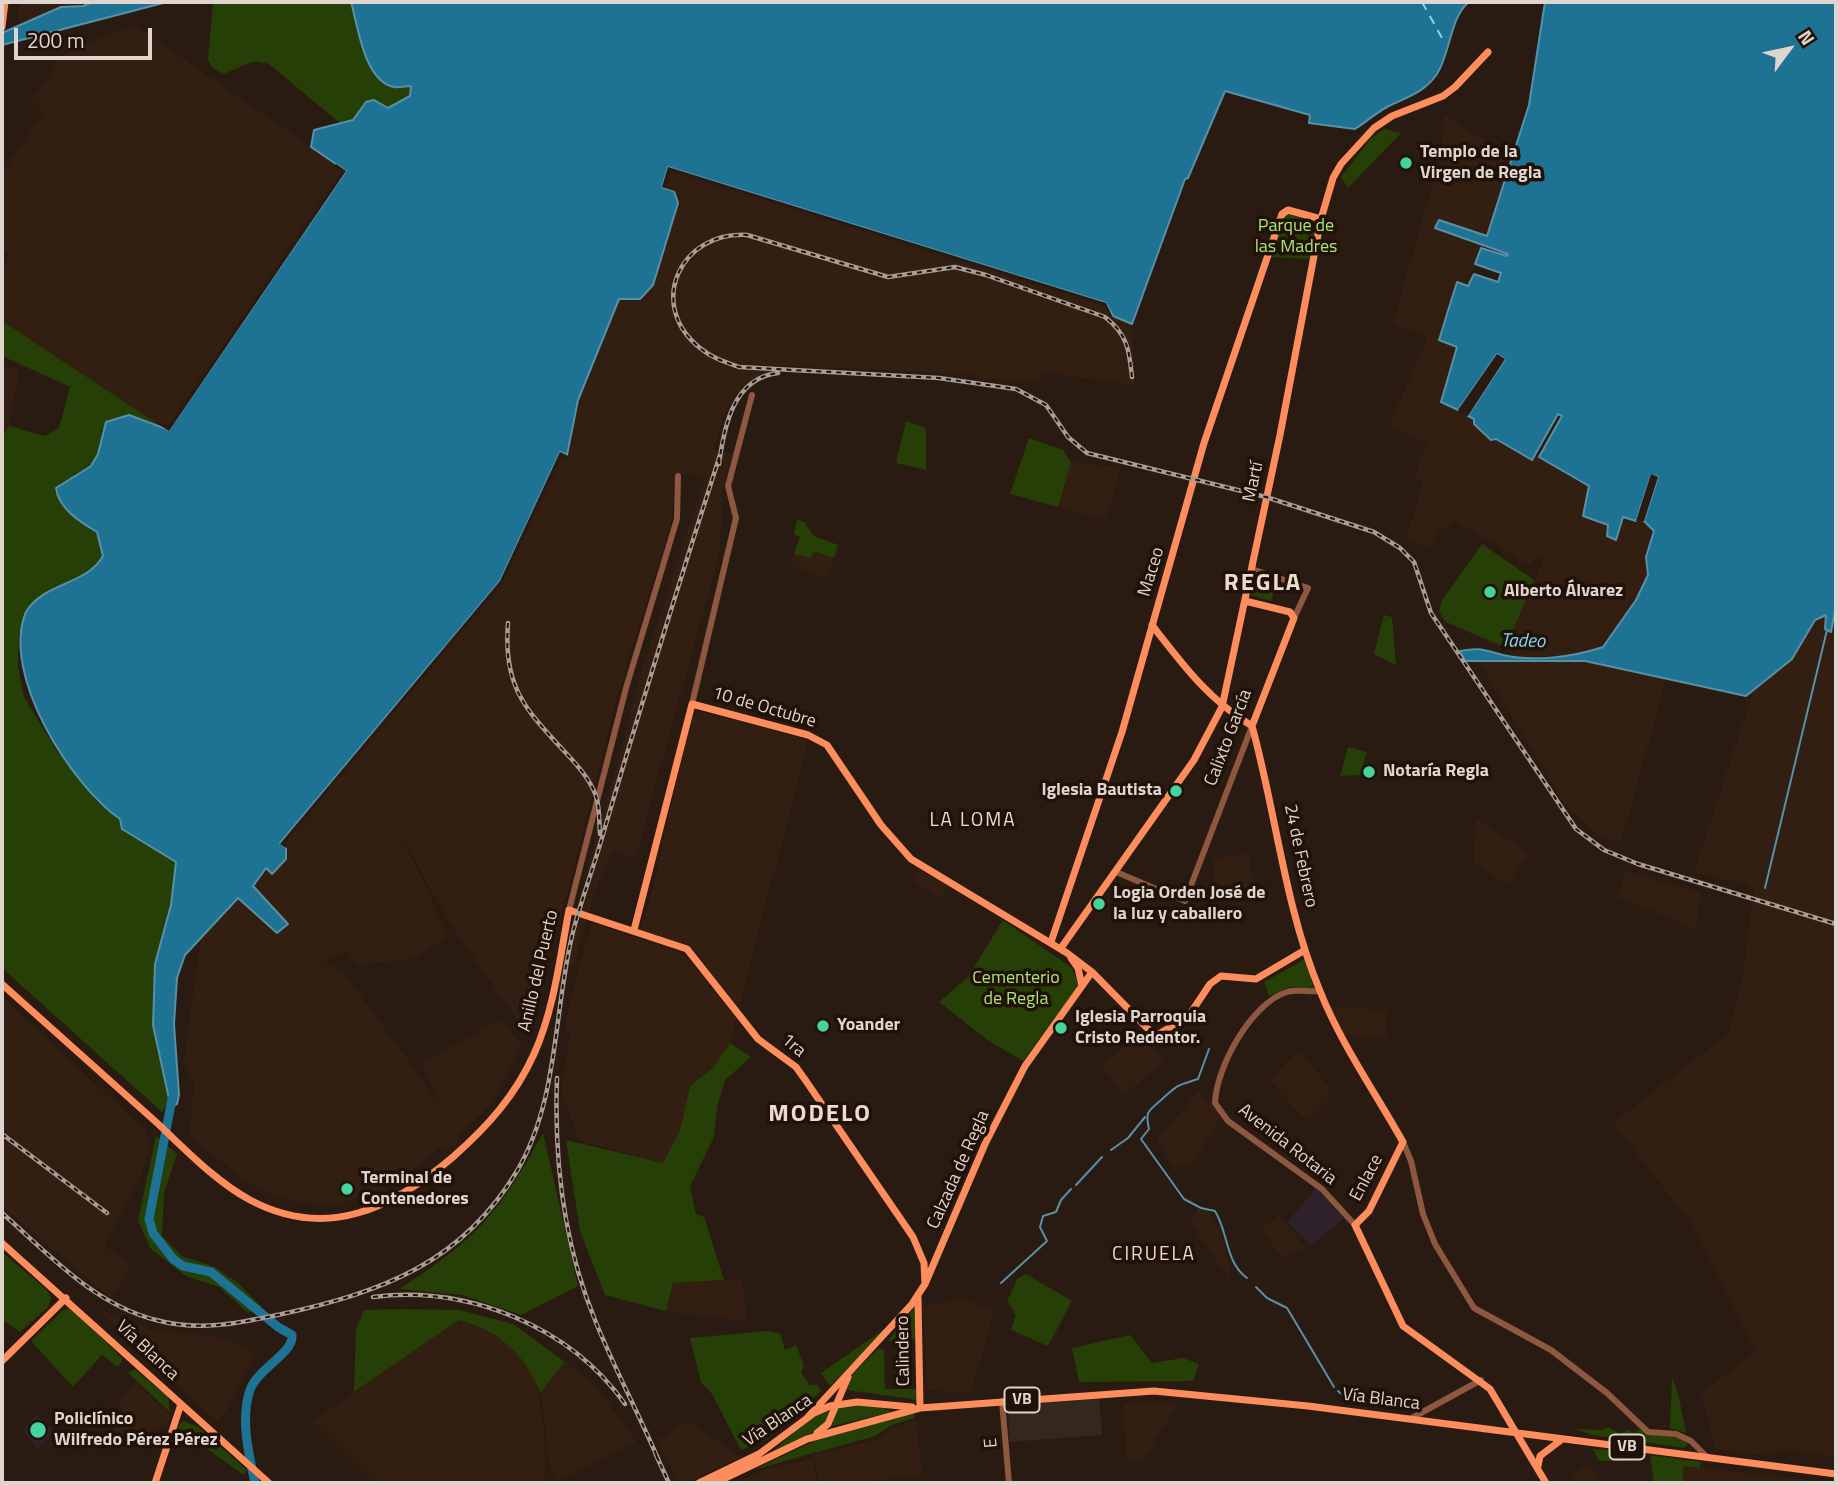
<!DOCTYPE html>
<html>
<head>
<meta charset="utf-8">
<style>
	body { margin:0 }
	#map { position:relative; width:1838px; height:1485px; overflow:hidden; background:#2a1b12; font-family:"Titillium Web",sans-serif }
	canvas { display:block }
	.frame { position:absolute; inset:0; border:4px solid #dfd5ce; pointer-events:none }
	.north { position:absolute; left:1754px; top:14px; width:70px; height:70px; -webkit-text-stroke:5px #201209; paint-order:stroke; rotate:57deg; font-size:19px; font-weight:700; line-height:28px; text-align:center; color:#dfd5ce }
	.north::after { content:''; display:block; margin:auto; width:24px; height:32px; background:#dfd5ce; clip-path:polygon(50% 0,100% 100%,50% 72%,0 100%) }
	.scale { position:absolute; left:14px; top:28px; width:138px; height:32px; box-sizing:border-box; border:4px solid #dfd5ce; border-top:0; padding-left:9px; font-size:21px; line-height:24px; white-space:nowrap; color:#dfd5ce; -webkit-text-stroke:5px #201209; paint-order:stroke }
</style>
</head>
<body>
<div id="map">
<canvas width="1838" height="1485"></canvas>
<div class="frame"></div>
<div class="north">N</div>
<div class="scale">200 m</div>
</div>
<script>
const g = document.querySelector('canvas').getContext('2d');
g.lineJoin = 'round';
function fillPath(path, color) { g.fillStyle = color; g.fill(path, 'evenodd'); }
function strokePath(path, color, width, dash) { g.strokeStyle = color; g.lineWidth = width; g.lineCap = dash ? 'butt' : 'round'; g.setLineDash(dash || []); g.stroke(path); }
function label(font, color, halo, rows, align = 'center') {
  g.font = font + ' "Titillium Web",sans-serif'; g.lineWidth = 7; g.setLineDash([]); g.textBaseline = 'middle'; g.strokeStyle = halo; g.fillStyle = color; for (const [text, x, y, turn = 0] of rows) {
    g.save(); g.translate(x, y); g.rotate((+turn || 0) * Math.PI / 180); g.textAlign = isNaN(turn) ? turn : align; if (halo) g.strokeText(text, 0, 0); g.fillText(text, 0, 0); g.restore();
  }
}
const commercial = new Path2D(`
	M 1099,1398 L 1102,1435 L 1009,1442 L 1008,1404 Z`);
const built = new Path2D(`
	M 19,2 L 93,2 L 83,6 L 61,7 L 19,25 Z
	M 134,25 L 346,171 L 169,431 L 2,321 L 2,269 L 11,255 L 2,249 L 2,174 L 44,112 L 31,100 L 56,66 L 52,63 L 79,46 Z
	M 1444,114 L 1511,159 L 1487,236 L 1439,220 L 1436,228 L 1481,244 L 1468,286 L 1457,282 L 1439,340 L 1457,346 L 1458,410 L 1474,419 L 1474,424 L 1496,439 L 1531,460 L 1535,455 L 1589,486 L 1588,497 L 1615,540 L 1623,517 L 1636,520 L 1651,474 L 1658,477 L 1654,531 L 1646,557 L 1648,575 L 1616,632 L 1603,647 L 1586,653 L 1556,656 L 1512,656 L 1506,648 L 1544,558 L 1538,555 L 1530,565 L 1456,521 L 1439,531 L 1430,548 L 1406,540 L 1423,482 L 1415,478 L 1426,442 L 1389,426 L 1428,337 L 1393,323 L 1442,151 Z
	M 668,167 L 1106,303 L 1113,316 L 1132,324 L 1135,385 L 1046,373 L 1038,381 L 975,378 L 974,374 L 772,365 L 768,372 L 742,388 L 727,408 L 713,449 L 732,454 L 723,490 L 720,551 L 635,859 L 612,851 L 594,894 L 574,965 L 563,962 L 582,890 L 643,666 L 705,478 L 681,473 L 674,480 L 675,496 L 670,527 L 617,697 L 532,1031 L 528,1033 L 522,1027 L 449,922 L 401,835 L 448,936 L 414,958 L 357,965 L 347,951 L 324,963 L 342,970 L 439,1103 L 422,1063 L 501,1019 L 522,1047 L 489,1107 L 460,1132 L 456,1145 L 447,1149 L 441,1147 L 401,1179 L 370,1194 L 335,1205 L 320,1206 L 274,1195 L 241,1178 L 190,1136 L 194,1084 L 184,1062 L 200,942 L 239,897 L 277,933 L 288,924 L 253,886 L 280,844 L 422,676 L 569,433 L 578,400 Z
	M 2,365 L 19,370 L 9,426 L 2,438 Z
	M 1071,462 L 1120,467 L 1106,520 L 1058,507 Z
	M 797,520 L 804,522 L 814,536 L 838,545 L 827,578 L 790,565 L 800,537 L 794,534 Z
	M 1836,605 L 1836,1457 L 1780,1449 L 1763,1455 L 1716,1449 L 1702,1393 L 1755,1352 L 1691,1223 L 1613,1123 L 1728,1034 L 1743,973 L 1754,892 L 1748,885 L 1694,872 L 1754,690 L 1792,659 L 1815,620 L 1827,615 Z
	M 1564,661 L 1585,661 L 1666,680 L 1621,842 L 1599,836 L 1564,803 L 1479,662 Z
	M 701,712 L 808,740 L 739,1009 L 693,949 L 640,929 L 650,900 L 691,717 Z
	M 1477,819 L 1529,853 L 1508,885 L 1473,862 Z
	M 1248,854 L 1255,888 L 1217,895 L 1212,858 Z
	M 920,868 L 949,885 L 941,898 L 913,882 Z
	M 1626,871 L 1701,893 L 1695,929 L 1619,897 Z
	M 592,923 L 683,954 L 736,1018 L 730,1043 L 713,1068 L 690,1086 L 680,1130 L 663,1163 L 580,1141 L 561,1093 L 570,1032 L 565,1029 L 571,995 Z
	M 2,997 L 145,1130 L 149,1147 L 142,1175 L 104,1246 L 130,1263 L 126,1276 L 111,1298 L 2,1206 Z
	M 1331,1007 L 1387,1010 L 1386,1037 L 1345,1035 Z
	M 1144,1033 L 1165,1061 L 1123,1095 L 1102,1065 Z
	M 1300,1052 L 1328,1086 L 1328,1100 L 1307,1121 L 1270,1081 L 1294,1054 Z
	M 1198,1092 L 1222,1115 L 1192,1165 L 1174,1168 L 1157,1140 Z
	M 1198,1209 L 1210,1212 L 1222,1236 L 1230,1265 L 1229,1278 L 1190,1223 Z
	M 1279,1215 L 1307,1249 L 1282,1257 L 1261,1229 Z
	M 742,1279 L 747,1322 L 666,1311 L 673,1283 Z
	M 960,1298 L 994,1310 L 971,1393 L 928,1390 L 923,1307 Z
	M 98,1309 L 153,1330 L 220,1337 L 257,1353 L 227,1410 L 216,1421 Z
	M 459,1320 L 478,1325 L 508,1344 L 534,1375 L 544,1425 L 545,1483 L 375,1483 L 313,1421 Z
	M 565,1362 L 597,1387 L 636,1442 L 558,1482 L 549,1464 L 541,1390 Z
	M 136,1382 L 170,1415 L 167,1426 L 148,1432 L 121,1450 L 105,1429 L 123,1408 L 119,1402 Z
	M 1179,1403 L 1143,1460 L 1127,1461 L 1123,1404 Z
	M 916,1420 L 922,1475 L 855,1483 L 819,1483 L 813,1455 L 876,1440 L 892,1428 Z
	M 687,1421 L 741,1457 L 686,1483 L 678,1483 L 658,1440 Z
	M 813,1459 L 817,1483 L 735,1483 L 765,1469 Z
	M 1590,1464 L 1601,1483 L 1578,1483 L 1573,1474 Z
	M 1683,1466 L 1808,1480 L 1836,1483 L 1683,1483 Z`);
const medical = new Path2D(`
	M 1316,1188 L 1344,1219 L 1311,1245 L 1288,1222 Z
	M 37,1415 L 54,1432 L 37,1449 L 23,1429 Z`);
const green = new Path2D(`
	M 213,2 L 351,2 C 358,25 365,81 395,87 C 399,88 407,86 411,86 L 410,96 L 388,108 L 374,100 L 366,102 L 353,120 L 341,124 L 269,64 L 255,61 L 223,74 L 212,67 L 208,60 Z
	M 1384,129 L 1401,133 L 1348,188 L 1341,177 L 1370,139 Z
	M 1284,212 L 1321,219 L 1314,259 L 1267,257 Z
	M 2,321 L 158,424 L 128,415 L 102,430 L 98,454 L 91,466 L 75,474 L 57,496 L 78,520 L 96,532 L 103,556 L 86,576 L 67,582 L 19,632 L 18,667 L 24,697 L 57,751 L 97,802 L 120,819 L 122,829 L 176,862 L 171,905 L 155,964 L 153,1025 L 169,1094 L 168,1103 L 162,1112 L 2,968 L 2,438 L 9,426 L 45,436 L 59,428 L 70,387 L 2,356 Z
	M 906,421 L 924,427 L 926,431 L 926,470 L 896,463 Z
	M 1029,438 L 1063,450 L 1071,462 L 1058,507 L 1010,494 Z
	M 797,520 L 804,522 L 814,536 L 838,545 L 834,558 L 814,551 L 811,558 L 794,554 L 800,537 L 794,534 Z
	M 1482,544 L 1534,580 L 1506,648 L 1446,622 L 1439,612 L 1442,600 Z
	M 1255,574 L 1278,581 L 1271,601 L 1251,595 Z
	M 1384,615 L 1392,617 L 1396,665 L 1374,654 Z
	M 1348,747 L 1367,752 L 1360,775 L 1340,776 Z
	M 1003,920 L 1072,968 L 1079,985 L 1023,1061 L 989,1041 L 939,1002 L 968,977 Z
	M 1305,959 L 1314,989 L 1290,987 L 1269,996 L 1264,982 Z
	M 730,1043 L 751,1057 L 725,1080 L 717,1107 L 714,1137 L 690,1186 L 696,1214 L 704,1217 L 724,1280 L 673,1283 L 666,1311 L 605,1295 L 580,1231 L 566,1140 L 663,1163 L 680,1130 L 690,1086 L 713,1068 Z
	M 543,1133 L 578,1286 L 521,1315 L 462,1295 L 399,1289 C 476,1240 500,1212 543,1133 Z
	M 156,1136 L 177,1154 L 164,1193 L 162,1236 L 182,1256 L 215,1267 L 238,1283 L 262,1307 L 248,1313 L 219,1287 L 186,1276 L 150,1248 L 138,1220 Z
	M 2,1252 L 47,1290 L 51,1298 L 48,1307 L 20,1332 L 2,1319 Z
	M 1026,1274 L 1072,1301 L 1048,1346 L 1011,1330 L 1016,1315 L 1007,1301 L 1018,1278 Z
	M 915,1306 L 917,1339 L 888,1341 Z
	M 67,1309 L 73,1310 L 123,1359 L 118,1367 L 102,1355 L 73,1387 L 31,1341 L 63,1310 Z
	M 401,1309 L 460,1310 L 513,1324 L 565,1362 L 540,1393 C 527,1356 497,1329 459,1320 L 354,1392 L 356,1329 L 364,1310 Z
	M 893,1323 L 830,1386 L 821,1373 Z
	M 768,1331 L 780,1333 L 785,1350 L 796,1345 L 804,1365 L 801,1373 L 810,1385 L 818,1385 L 821,1391 L 766,1440 L 741,1450 L 712,1394 L 701,1382 L 690,1338 Z
	M 1130,1335 L 1152,1363 L 1183,1358 L 1199,1364 L 1193,1381 L 1079,1382 L 1072,1348 Z
	M 879,1348 L 884,1350 L 885,1389 L 917,1389 L 918,1400 L 847,1390 L 853,1373 Z
	M 134,1369 L 168,1397 L 170,1412 L 128,1373 Z
	M 1672,1378 L 1678,1393 L 1686,1433 L 1670,1428 Z
	M 853,1405 L 877,1406 L 892,1412 L 832,1426 L 838,1407 Z
	M 832,1408 L 823,1427 L 772,1452 L 812,1417 Z
	M 914,1412 L 914,1418 L 892,1425 L 875,1436 L 753,1470 L 830,1434 Z
	M 183,1421 L 198,1427 L 247,1470 L 244,1475 L 177,1428 Z
	M 1608,1427 L 1620,1434 L 1628,1430 L 1634,1433 L 1640,1429 C 1656,1442 1671,1430 1688,1444 L 1685,1448 L 1592,1435 L 1575,1429 L 1603,1430 Z
	M 1593,1449 L 1628,1452 L 1629,1461 L 1599,1461 Z
	M 1650,1455 L 1701,1462 L 1700,1468 L 1683,1466 L 1683,1483 L 1654,1483 Z`);
const water = new Path2D(`
	M 93,2 L 167,2 L 2,45 L 2,33 L 61,7 L 83,6 Z
	M 351,2 L 1469,2 C 1450,17 1451,51 1437,74 C 1424,93 1407,97 1387,107 C 1376,113 1366,122 1355,129 L 1309,123 L 1310,115 L 1225,91 L 1188,178 L 1185,179 L 1132,324 L 1113,316 L 1106,303 L 668,167 L 662,187 L 674,191 L 678,203 L 653,285 L 640,299 L 619,299 L 578,400 L 567,455 L 560,452 L 500,581 L 280,843 L 286,848 L 286,859 L 272,874 L 266,868 L 253,886 L 288,924 L 277,933 L 238,898 L 185,955 L 177,978 L 174,1024 L 179,1095 L 177,1104 L 171,1108 L 153,1025 L 155,964 L 171,905 L 176,862 L 122,829 L 120,819 C 71,785 0,674 26,612 C 44,582 87,585 103,556 L 97,532 C 80,522 58,508 56,488 L 91,466 L 98,454 L 106,422 L 129,415 L 169,430 L 346,171 L 311,147 L 314,130 L 353,120 L 366,102 L 374,100 L 388,108 L 410,96 L 411,86 C 406,86 399,88 394,87 C 364,81 358,26 351,2 Z
	M 1545,2 L 1836,2 L 1836,605 L 1831,632 L 1825,629 L 1826,615 L 1815,620 L 1792,659 L 1746,696 L 1585,661 L 1465,661 L 1460,651 C 1481,647 1483,650 1503,655 C 1534,662 1573,657 1603,647 L 1636,600 L 1648,575 L 1646,557 L 1654,531 L 1644,521 L 1658,477 L 1651,475 L 1636,521 L 1623,517 L 1616,540 L 1607,536 L 1608,525 L 1583,516 L 1589,486 L 1539,457 L 1562,416 L 1558,414 L 1532,460 L 1496,439 L 1491,440 L 1474,424 L 1474,419 L 1468,416 L 1505,359 L 1497,354 L 1458,410 L 1441,402 L 1457,347 L 1439,340 L 1457,282 L 1468,286 L 1474,274 L 1498,282 L 1501,273 L 1475,264 L 1481,248 L 1507,256 L 1508,254 L 1435,228 L 1439,220 L 1487,236 L 1529,105 Z`);
const pier = new Path2D(`
	M 336,164 L 346,171 L 169,431 L 158,424 L 160,421 L 168,426 L 341,172 L 334,166 Z
	M 668,167 L 1106,303 L 1114,320 L 1104,306 L 670,171 L 667,185 L 678,192 L 662,187 Z
	M 1497,354 L 1505,359 L 1468,416 L 1465,414 L 1500,360 L 1498,358 L 1461,412 L 1458,410 Z
	M 560,452 L 570,457 L 562,457 L 503,583 L 285,843 L 288,846 L 286,848 L 280,844 L 500,581 Z
	M 1651,474 L 1658,477 L 1644,521 L 1641,521 L 1653,479 L 1640,521 L 1636,521 Z`);
const stream = new Path2D(`
	M 1765,888 L 1827,630
	M 1209,1049 L 1198,1079 C 1173,1087 1179,1084 1160,1101 C 1148,1111 1145,1112 1149,1129 L 1141,1139 L 1184,1199 L 1201,1208 L 1215,1211 C 1229,1234 1225,1262 1247,1278
	M 1111,1150 L 1128,1138 L 1145,1117
	M 1076,1185 L 1102,1157
	M 1001,1283 L 1047,1241 L 1040,1227 L 1043,1216 L 1056,1212 L 1061,1200 L 1071,1189
	M 1256,1287 L 1267,1298 L 1287,1308 L 1334,1387
	M 1338,1391 L 1344,1396`);
const river = new Path2D(`
	M 172,1099 L 149,1219 L 153,1233 L 173,1259 L 183,1266 L 211,1272 L 278,1327 L 292,1335 C 294,1353 258,1368 250,1390 C 240,1419 249,1455 255,1483`);
const ferry = new Path2D(`
	M 1422,2 L 1442,38`);
const minor = new Path2D(`
	M 1252,569 L 1308,588 L 1294,618
	M 692,704 L 736,518 L 728,486 L 752,395
	M 1116,872 L 1185,901 L 1252,726
	M 569,910 L 626,688 L 677,519 L 678,476
	M 1319,991 C 1309,992 1296,989 1287,992 C 1251,1003 1216,1068 1215,1103 L 1228,1121 L 1322,1189 L 1355,1225
	M 1403,1142 L 1411,1161 L 1423,1214 L 1435,1244 L 1474,1308 L 1551,1350 L 1607,1393 L 1648,1432 L 1676,1434 L 1691,1441 L 1708,1458
	M 1002,1401 L 1009,1483
	M 1410,1419 L 1481,1380`);
const major = new Path2D(`
	M 2,27 L 5,2
	M 1245,601 L 1290,612 L 1294,618 L 1252,726
	M 1152,625 C 1183,665 1208,699 1252,726
	M 1252,726 C 1276,813 1285,908 1320,991 C 1341,1044 1375,1092 1403,1142 L 1369,1211 L 1355,1225 L 1403,1326 L 1490,1389 L 1546,1483
	M 634,930 L 692,704 L 808,735 L 827,745 L 881,825 L 911,859 L 1067,953 L 1092,972 L 1155,1036 L 1188,1017 L 1210,984 L 1221,976 L 1256,979 L 1305,950
	M 1051,942 L 1122,732 L 1204,443 L 1282,214 L 1288,210 L 1321,219
	M 1061,948 L 1194,760 L 1222,707 L 1280,435 L 1321,219 L 1333,178 L 1341,164 L 1374,128 L 1392,116 L 1443,96 L 1455,87 L 1488,52
	M 1071,958 L 1078,968 L 1082,986
	M 2,984 C 53,1030 104,1076 156,1122 C 185,1149 215,1181 250,1200 C 327,1241 393,1208 453,1157 C 488,1126 515,1096 534,1054 C 554,1010 560,957 569,910 L 687,949 L 758,1039 L 796,1067 L 806,1081 L 913,1237 L 924,1263 L 925,1284
	M 2,1243 L 269,1483
	M 918,1297 L 920,1408
	M 2,1361 L 66,1298
	M 806,1419 L 912,1304 L 925,1284 L 985,1144 L 1025,1066 L 1092,972
	M 817,1433 L 828,1424 L 848,1377
	M 1538,1466 L 1540,1456 L 1561,1440
	M 155,1483 L 181,1404
	M 699,1483 L 759,1454 L 814,1413 L 830,1406 L 857,1402 L 912,1407
	M 715,1483 L 807,1439 L 920,1408 L 1154,1391 L 1308,1406 L 1836,1474`);
const rail = new Path2D(`
	M 1132,377 C 1129,350 1128,335 1105,317 L 986,275 L 955,267 L 888,277 L 747,235 C 680,231 646,305 700,348 C 712,358 725,362 739,367 L 939,378 L 1016,389 L 1046,405 L 1068,437 L 1087,453 L 1266,497 L 1374,532 L 1400,548 L 1414,562 L 1431,613 L 1576,829 L 1604,850 L 1638,864 L 1836,924
	M 719,464 C 724,427 733,378 778,373
	M 508,623 C 503,686 524,708 565,752 C 577,765 590,779 596,796 C 600,808 599,823 600,834
	M 557,1078 C 554,1159 564,1245 595,1320 C 614,1368 639,1414 659,1461
	M 2,1134 L 107,1213
	M 2,1213 C 49,1254 93,1304 156,1320 C 200,1332 239,1323 282,1314 C 382,1292 462,1263 517,1171 C 560,1098 553,1008 574,928 C 583,895 595,863 604,831 C 641,705 680,580 720,455
	M 373,1297 C 467,1285 570,1326 625,1404
	M 656,1455 L 669,1483`);
const markers = [
	[1406,163,7,"#46d49e"],
	[1490,592,7,"#46d49e"],
	[1369,772,7,"#46d49e"],
	[1176,791,7,"#46d49e"],
	[1099,904,7,"#46d49e"],
	[823,1026,7,"#46d49e"],
	[1061,1028,7,"#46d49e"],
	[347,1189,7,"#46d49e"],
	[38,1430,9,"#46d49e"]
];
const shields = [
	[1022,1400,35],
	[1627,1447,35]
];
const shieldNames = [
	["VB",1022,1400],
	["VB",1627,1447]
];
const poiNames = [
	["Templo de la",1420,153],
	["Virgen de Regla",1420,174],
	["Alberto Álvarez",1504,592],
	["Notaría Regla",1383,772],
	["Iglesia Bautista",1162,791,"right"],
	["Logia Orden José de",1113,894],
	["la luz y caballero",1113,915],
	["Iglesia Parroquia",1075,1018],
	["Cristo Redentor.",1075,1039],
	["Yoander",837,1026],
	["Terminal de",361,1179],
	["Contenedores",361,1200],
	["Policlínico",54,1420],
	["Wilfredo Pérez Pérez",54,1441]
];
const parkNames = [
	["Parque de",1296,227],
	["las Madres",1296,248],
	["Cementerio",1016,979],
	["de Regla",1016,1000]
];
const streetNames = [
	["Martí",1254,482,-78],
	["Maceo",1152,572,-73],
	["10 de Octubre",764,708,16],
	["Calixto García",1229,738,-69],
	["24 de Febrero",1300,856,78],
	["Anillo del Puerto",539,971,-77],
	["1ra",793,1046,40],
	["Avenida Rotaria",1287,1145,38],
	["Calzada de Regla",959,1170,-66],
	["Enlace",1367,1178,-62],
	["Vía Blanca",147,1351,43],
	["Calindero",904,1351,-91],
	["Vía Blanca",1381,1400,7],
	["Vía Blanca",778,1421,-34],
	["E",992,1443,-95]
];
const waterNames = [
	["Tadeo",1523,642,1]
];
const neighbourhoodNames = [
	["LA LOMA",973,821],
	["CIRUELA",1154,1255]
];
const districtNames = [
	["REGLA",1263,584],
	["MODELO",820,1115]
];
fillPath(commercial, '#34271b');
fillPath(built, '#331f11');
fillPath(medical, '#2f212c');
fillPath(green, '#253f06');
fillPath(water, '#1e7395');
strokePath(water, '#5890a6', 2);
fillPath(pier, '#2a1b12');
strokePath(stream, '#5890a6', 2);
strokePath(river, '#1e7395', 9);
strokePath(ferry, '#88d2f4', 2, [9, 7]);
strokePath(minor, '#8d5740', 6);
strokePath(major, '#fd8d5c', 7);
strokePath(rail, '#a89c95', 4.5);
strokePath(rail, '#201209', 2, [5]);
for (const [x, y, r, color] of markers) { const dot = new Path2D(); dot.arc(x, y, r, 0, 2 * Math.PI); g.fillStyle = color; g.fill(dot); strokePath(dot, '#201209', 2.5); }
for (const [x, y, w] of shields) { const box = new Path2D(); box.roundRect(x - w / 2, y - 12.5, w, 25, 5); g.fillStyle = '#201209'; g.fill(box); strokePath(box, '#dfd5ce', 2); }
label('bold 16px', '#dfd5ce', null, shieldNames);
label('bold 18px', '#dfd5ce', '#201209', poiNames, 'left');
label('18px', '#aae279', '#201209', parkNames);
label('18px', '#dfd5ce', '#201209', streetNames);
label('italic 19px', '#88d2f4', '#201209', waterNames);
g.letterSpacing = '2px';
label('19px', '#efdacd', '#201209', neighbourhoodNames);
g.letterSpacing = '0px';
g.letterSpacing = '2px';
label('bold 24px', '#efdacd', '#201209', districtNames);
g.letterSpacing = '0px';
</script>
</body>
</html>
